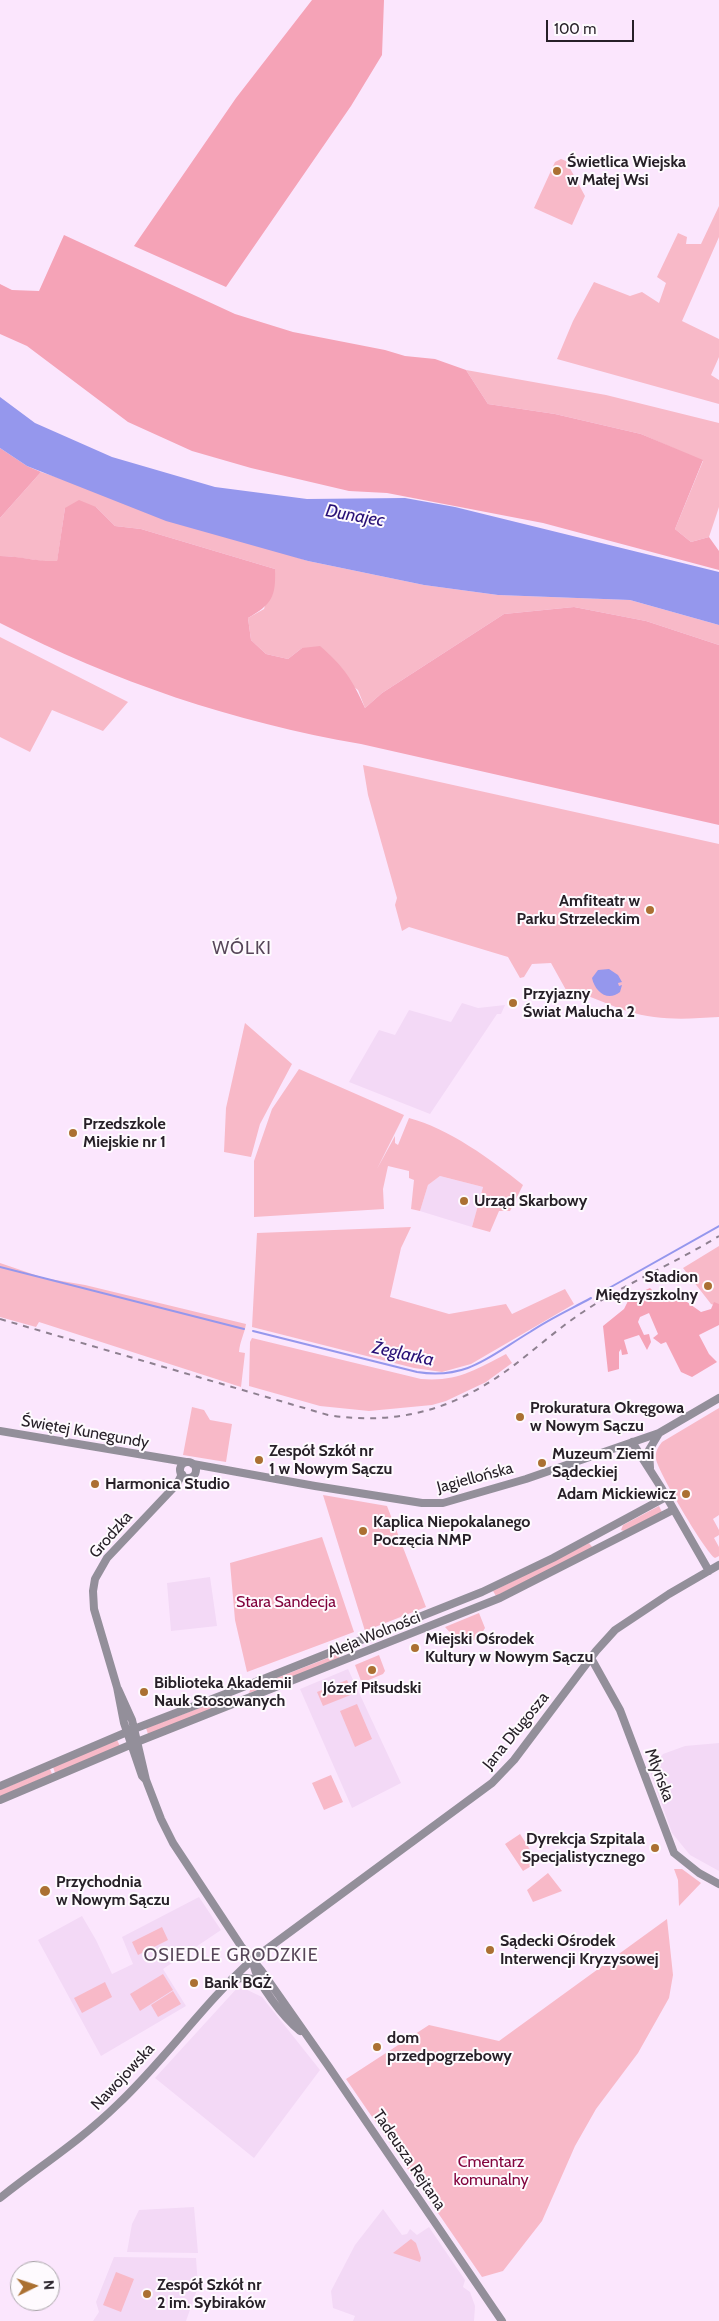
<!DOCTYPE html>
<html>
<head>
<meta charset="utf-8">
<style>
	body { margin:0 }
	#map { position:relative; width:719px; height:2321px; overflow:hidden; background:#fbe6fd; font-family:Cabin,sans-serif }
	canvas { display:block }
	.north { position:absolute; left:10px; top:2261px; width:50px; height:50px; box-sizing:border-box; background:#fefafe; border:1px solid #a8a3a8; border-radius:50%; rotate:86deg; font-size:14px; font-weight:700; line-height:20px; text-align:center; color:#272028 }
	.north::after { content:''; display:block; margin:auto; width:18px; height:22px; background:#ab7032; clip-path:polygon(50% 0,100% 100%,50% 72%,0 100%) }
	.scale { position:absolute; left:546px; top:20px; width:88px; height:22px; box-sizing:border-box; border:2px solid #272028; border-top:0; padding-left:6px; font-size:15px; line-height:18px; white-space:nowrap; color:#272028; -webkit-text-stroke:4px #fefafe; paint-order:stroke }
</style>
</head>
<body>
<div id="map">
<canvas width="719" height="2321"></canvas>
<div class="north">N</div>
<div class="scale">100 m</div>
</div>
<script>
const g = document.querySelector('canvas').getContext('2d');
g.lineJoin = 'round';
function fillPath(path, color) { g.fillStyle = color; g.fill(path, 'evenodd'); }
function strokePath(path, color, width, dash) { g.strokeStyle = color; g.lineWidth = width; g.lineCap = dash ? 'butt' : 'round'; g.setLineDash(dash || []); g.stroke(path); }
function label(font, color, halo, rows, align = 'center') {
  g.font = font + ' Cabin,sans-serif'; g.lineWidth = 4; g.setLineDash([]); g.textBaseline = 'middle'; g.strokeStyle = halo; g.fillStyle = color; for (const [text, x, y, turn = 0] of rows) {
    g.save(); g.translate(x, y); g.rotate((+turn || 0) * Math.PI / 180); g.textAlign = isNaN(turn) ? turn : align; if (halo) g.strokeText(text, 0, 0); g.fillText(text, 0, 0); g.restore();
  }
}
const built = new Path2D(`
	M 462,1003 L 478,1008 L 505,1005 L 501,1014 L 497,1014 L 430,1114 L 349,1082 L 379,1030 L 395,1035 L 409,1010 L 451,1022 Z
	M 440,1176 L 483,1187 L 472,1227 L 420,1211 L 428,1185 Z
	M 210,1577 L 217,1626 L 171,1631 L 167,1583 Z
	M 348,1669 L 401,1783 L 352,1808 L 300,1689 Z
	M 719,1743 L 719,1871 L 690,1855 L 672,1833 L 650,1771 L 663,1754 L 685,1746 Z
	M 199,1897 L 221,1930 L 163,1969 L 186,2006 L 101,2056 L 38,1940 L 82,1916 L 96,1940 L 112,1974 L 133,1964 L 122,1937 Z
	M 239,1986 L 262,1997 L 320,2070 L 254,2158 L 155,2078 Z
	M 194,2207 L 198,2253 L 127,2252 L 132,2224 L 139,2210 Z
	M 383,2209 L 402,2235 L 407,2234 L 410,2229 L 417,2235 L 429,2227 L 465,2280 L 463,2287 L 470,2292 L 475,2306 L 474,2321 L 353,2321 L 355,2316 L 333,2308 L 331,2291 L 355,2245 Z
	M 114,2257 L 196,2258 L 198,2287 L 186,2321 L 93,2321 L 99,2312 L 96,2302 Z`);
const green = new Path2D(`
	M 561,159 L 566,161 L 585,196 L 572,225 L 534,208 L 555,162 Z
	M 719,206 L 719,237 L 682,321 L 719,339 L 719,357 L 711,375 L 719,380 L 719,404 L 557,359 L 573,321 L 594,282 L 630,296 L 642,292 L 659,303 L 666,283 L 657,277 L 678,233 L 687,237 L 686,244 L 701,244 Z
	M 466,370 L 606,395 L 719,423 L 719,507 L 709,537 L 691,542 L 675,529 L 703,461 L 641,434 L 555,414 L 488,404 Z
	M 41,472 L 308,561 L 424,585 L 498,595 L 630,600 L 719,625 L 719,645 L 646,621 L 574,607 L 504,614 L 382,693 L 365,708 L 358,690 L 302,648 L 288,659 L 266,654 L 251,640 L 248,618 L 264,609 L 275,569 L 141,529 L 115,526 L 96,507 L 65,508 L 57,562 C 37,562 20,556 0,556 L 0,518 Z
	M 0,637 L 128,702 L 103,731 L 52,710 L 30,752 L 0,737 Z
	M 363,765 L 719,844 L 719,1017 C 687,1019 658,1021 627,1011 C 607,1005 587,993 566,990 L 551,963 L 532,964 L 524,977 L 520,978 L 508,957 L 409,927 L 402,931 L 395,905 L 397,898 L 368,795 Z
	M 245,1023 L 292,1064 L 260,1124 L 251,1157 L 224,1152 L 226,1108 Z
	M 299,1069 L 404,1115 L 377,1169 L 395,1136 L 395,1143 L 398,1145 L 409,1118 C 448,1128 492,1160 523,1185 L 510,1211 L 499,1211 L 490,1232 L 472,1227 L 483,1187 L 440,1176 L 428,1185 L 420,1211 L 411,1209 L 414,1180 L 409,1178 L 409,1171 L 388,1166 L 383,1189 L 384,1209 L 254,1217 L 254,1161 L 272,1109 Z
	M 411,1227 L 401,1248 L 390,1297 L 449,1314 L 506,1304 L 512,1314 L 565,1289 L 574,1304 L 471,1364 L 442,1372 L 414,1368 L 252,1327 L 257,1233 Z
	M 719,1246 L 719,1307 L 711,1304 L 683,1268 Z
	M 0,1263 L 44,1278 L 85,1285 L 246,1324 C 244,1335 240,1341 239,1352 L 245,1353 L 241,1387 L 39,1322 L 36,1327 L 0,1317 Z
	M 252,1338 L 421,1379 C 457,1382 475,1370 506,1354 L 512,1363 L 486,1382 L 446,1401 L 432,1405 L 369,1411 L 320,1406 L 249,1386 L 250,1342 Z
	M 192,1407 L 204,1410 L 210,1420 L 232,1424 L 226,1462 L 183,1455 Z
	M 719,1408 L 719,1515 L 713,1519 L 719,1530 L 719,1535 L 714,1538 L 719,1547 L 719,1556 L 715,1558 C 706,1553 658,1472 656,1459 C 655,1452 658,1447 662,1442 Z
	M 323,1495 L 387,1506 L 426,1607 L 365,1631 Z
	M 659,1506 L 662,1512 L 624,1531 L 621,1530 L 623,1525 Z
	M 322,1537 L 354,1632 L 247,1672 L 235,1620 L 230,1563 Z
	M 589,1543 L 593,1548 L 496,1596 L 493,1591 Z
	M 479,1613 L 485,1628 L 480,1636 L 471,1642 L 455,1638 L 445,1627 Z
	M 338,1654 L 340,1659 L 249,1693 L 251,1688 Z
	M 379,1655 L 385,1671 L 383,1674 L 364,1682 L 361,1681 L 355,1665 Z
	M 347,1680 L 353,1694 L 323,1706 L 317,1692 Z
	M 232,1696 L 235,1702 L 148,1734 L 146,1728 Z
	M 357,1704 L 372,1739 L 355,1747 L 340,1711 Z
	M 117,1740 L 120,1746 L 55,1773 L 53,1767 Z
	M 50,1769 L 52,1774 L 0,1797 L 0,1790 Z
	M 331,1775 L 343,1802 L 324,1810 L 312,1783 Z
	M 520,1834 L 538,1862 L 523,1871 L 505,1844 Z
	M 674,1869 L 682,1869 L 701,1883 L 679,1906 L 678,1880 Z
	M 548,1873 L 562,1891 L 533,1902 L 527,1890 Z
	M 667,1919 L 673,1975 L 669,1998 L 638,2053 L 596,2109 L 575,2146 L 542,2221 L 503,2271 L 482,2277 L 346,2079 L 429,2025 L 499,2041 Z
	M 162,1927 L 168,1940 L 138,1955 L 132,1942 Z
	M 163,1974 L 173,1990 L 140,2011 L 130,1994 Z
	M 105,1982 L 112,1997 L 82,2013 L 74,1998 Z
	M 173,1991 L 181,2004 L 158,2017 L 151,2005 Z
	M 411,2239 L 416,2243 L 421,2258 L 420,2262 L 393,2253 Z
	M 116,2272 L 134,2279 L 121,2312 L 103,2305 Z`);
const forest = new Path2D(`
	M 312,0 L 384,0 L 382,55 L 351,106 L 226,287 L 134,246 L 236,98 Z
	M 64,235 L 235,314 L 293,332 L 385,350 L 405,356 L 435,359 L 466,370 L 488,404 L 555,414 L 641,434 L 703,460 L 675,529 L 691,542 L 709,537 L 719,551 L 719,570 L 543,523 L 387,493 L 349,491 L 251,468 L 192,451 L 128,422 L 27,346 L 0,334 L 0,284 L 12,290 L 39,291 Z
	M 0,448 L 27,466 L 41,472 L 0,518 Z
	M 79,500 L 96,507 L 115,526 L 141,529 L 275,569 C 276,597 272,604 248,618 L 251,640 L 266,654 L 288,659 L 302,648 L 320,646 C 344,667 352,679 365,708 L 382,693 L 504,614 L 574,607 L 646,621 L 719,645 L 719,825 L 361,744 C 233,722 115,682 0,623 L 0,556 C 20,556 37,562 57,561 L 65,508 Z
	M 650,1288 L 658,1296 L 687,1302 L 701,1312 L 711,1309 L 714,1302 L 719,1304 L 719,1325 L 699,1335 L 709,1354 L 717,1362 L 692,1377 L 681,1372 L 666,1342 L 661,1344 L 653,1338 L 658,1334 L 649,1313 L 640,1317 L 638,1322 L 644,1335 L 649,1334 L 651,1342 L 647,1350 L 639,1335 L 624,1340 L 628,1354 L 622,1355 L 621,1349 L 619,1352 L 619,1369 L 608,1372 L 603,1326 L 624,1309 L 630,1297 Z`);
const water = new Path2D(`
	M 0,397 L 35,423 L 112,457 L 215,487 L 307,499 L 405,498 L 455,507 L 719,572 L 719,625 L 630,600 L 498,595 L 424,585 L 308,561 L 166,521 L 27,466 L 0,448 Z
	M 609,969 L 618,975 L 622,982 L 618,983 L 619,986 L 622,985 L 620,992 C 608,1002 595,992 592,978 L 598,970 Z`);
const stream = new Path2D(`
	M 0,1267 L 244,1329
	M 602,1292 L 719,1226
	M 253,1331 L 417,1372 C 467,1380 490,1356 530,1332 C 549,1319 571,1309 591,1298`);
const minor = new Path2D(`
	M 0,1431 L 186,1462
	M 632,1442 L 662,1489 L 709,1571
	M180 1470a8 8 0 1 1 16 0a8 8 0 1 1-16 0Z
	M 193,1464 L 315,1486 L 422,1503 L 443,1503 L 526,1479 L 659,1433 L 719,1398
	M 650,1468 L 649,1450 L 658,1435
	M 182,1474 L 177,1484 L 107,1558 L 95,1579 L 93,1591 L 94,1609 L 117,1687 L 124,1723 L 142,1776 L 146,1780 L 161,1819 L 173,1843 L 241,1946 L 261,1970 L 329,2067 L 502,2321
	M 591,1658 L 620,1710 L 674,1853 L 699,1873 L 719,1884
	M 118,1689 L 132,1720 L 146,1780
	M 0,1786 L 134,1729 L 233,1691 L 482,1592 L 553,1558 L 666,1497
	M 0,1800 L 137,1742 L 500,1598 L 673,1510
	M 253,1963 C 258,1985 283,2017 300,2031
	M 232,1979 L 246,1978 L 260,1980
	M 0,2198 C 40,2166 79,2142 117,2105 C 165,2060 203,2004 252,1960 L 492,1783 L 514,1760 L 596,1651 L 615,1630 L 669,1594 L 719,1565`);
const rail = new Path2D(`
	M 0,1319 L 328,1415 C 399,1426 456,1409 513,1366 C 538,1347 562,1325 589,1308 C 631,1281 677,1262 719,1236`);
const markers = [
	[557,171,5,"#ab7032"],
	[650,910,5,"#ab7032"],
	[513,1003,5,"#ab7032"],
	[73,1133,5,"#ab7032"],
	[464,1201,5,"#ab7032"],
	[708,1286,5,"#ab7032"],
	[520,1417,5,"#ab7032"],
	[259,1460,5,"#ab7032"],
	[542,1463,5,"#ab7032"],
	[95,1484,5,"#ab7032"],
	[686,1494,5,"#ab7032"],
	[363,1531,5,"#ab7032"],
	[415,1648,5,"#ab7032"],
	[372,1670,5,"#ab7032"],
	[144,1692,5,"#ab7032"],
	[655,1848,5,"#ab7032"],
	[45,1891,6,"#ab7032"],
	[490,1950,5,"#ab7032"],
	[194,1983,5,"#ab7032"],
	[377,2047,5,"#ab7032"],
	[147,2294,5,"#ab7032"]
];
const poiNames = [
	["Świetlica Wiejska",567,162],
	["w Małej Wsi",567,180],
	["Amfiteatr w",640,901,"right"],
	["Parku Strzeleckim",640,919,"right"],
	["Przyjazny",523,994],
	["Świat Malucha 2",523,1012],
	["Przedszkole",83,1124],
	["Miejskie nr 1",83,1142],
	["Urząd Skarbowy",474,1201],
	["Stadion",698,1277,"right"],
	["Międzyszkolny",698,1295,"right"],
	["Prokuratura Okręgowa",530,1408],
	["w Nowym Sączu",530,1426],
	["Zespół Szkół nr",269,1451],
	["1 w Nowym Sączu",269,1469],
	["Muzeum Ziemi",552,1454],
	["Sądeckiej",552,1472],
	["Harmonica Studio",105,1484],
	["Adam Mickiewicz",676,1494,"right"],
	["Kaplica Niepokalanego",373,1522],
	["Poczęcia NMP",373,1540],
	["Miejski Ośrodek",425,1639],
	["Kultury w Nowym Sączu",425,1657],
	["Biblioteka Akademii",154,1683],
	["Nauk Stosowanych",154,1701],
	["Józef Piłsudski",372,1688,"center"],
	["Dyrekcja Szpitala",645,1839,"right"],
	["Specjalistycznego",645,1857,"right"],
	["Przychodnia",56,1882],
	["w Nowym Sączu",56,1900],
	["Sądecki Ośrodek",500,1941],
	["Interwencji Kryzysowej",500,1959],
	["Bank BGŻ",204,1983],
	["dom",387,2038],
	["przedpogrzebowy",387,2056],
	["Zespół Szkół nr",157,2285],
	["2 im. Sybiraków",157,2303]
];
const streetNames = [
	["Świętej Kunegundy",85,1432,10],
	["Jagiellońska",475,1478,-15],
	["Grodzka",111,1535,-49],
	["Aleja Wolności",374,1635,-22],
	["Jana Długosza",516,1731,-51],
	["Młyńska",659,1775,69],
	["Nawojowska",123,2077,-47],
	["Tadeusza Rejtana",409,2160,56]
];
const parkNames = [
	["Stara Sandecja",286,1602],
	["Cmentarz",491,2162],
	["komunalny",491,2180]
];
const waterNames = [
	["Dunajec",355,516,10],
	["Żeglarka",403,1354,12]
];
const neighbourhoodNames = [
	["WÓLKI",242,949],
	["OSIEDLE GRODZKIE",231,1956]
];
fillPath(built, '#f3d9f6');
fillPath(green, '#f8b9c8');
fillPath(forest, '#f5a3b7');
fillPath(water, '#9597ed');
strokePath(stream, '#9597ed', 2);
strokePath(minor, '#938f9a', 8);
strokePath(rail, '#8e8090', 2, [6, 6]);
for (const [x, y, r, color] of markers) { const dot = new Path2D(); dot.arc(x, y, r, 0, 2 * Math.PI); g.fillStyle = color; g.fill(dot); strokePath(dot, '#fefafe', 2); }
label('bold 16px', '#272028', '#fefafe', poiNames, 'left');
label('16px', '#272028', '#fefafe', streetNames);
label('16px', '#82043d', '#fefafe', parkNames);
label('italic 18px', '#281076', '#fefafe', waterNames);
g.letterSpacing = '1px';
label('18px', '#574659', '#fefafe', neighbourhoodNames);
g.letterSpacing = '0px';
</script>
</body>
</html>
